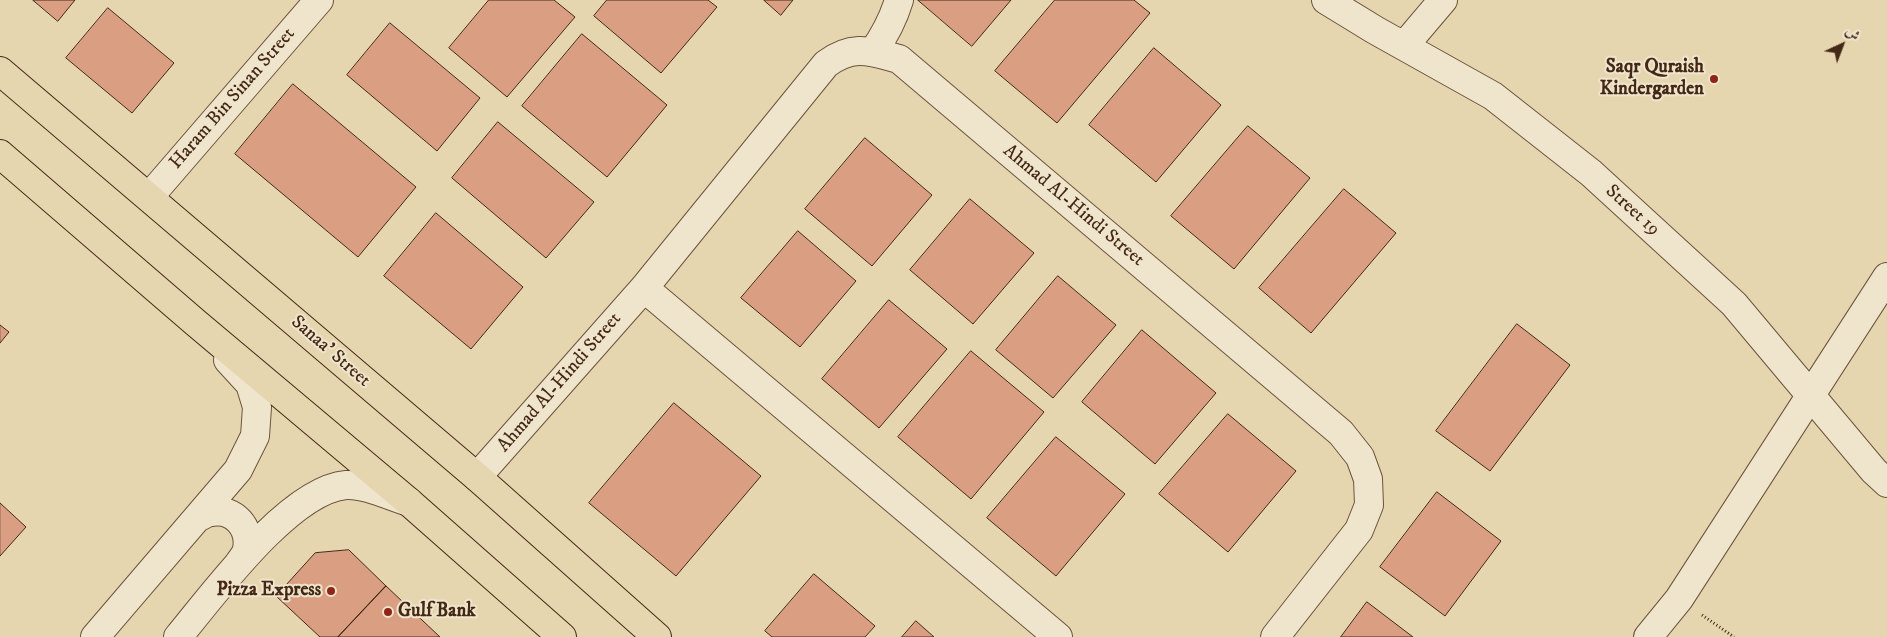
<!DOCTYPE html>
<html>
<head>
<meta charset="utf-8">
<style>
	body { margin:0 }
	#map { position:relative; width:1887px; height:637px; overflow:hidden; background:#e6d6b0; font-family:"IM FELL DW Pica",Amiri,serif }
	canvas { display:block }
	.north { position:absolute; left:1817px; top:20px; width:50px; height:50px; -webkit-text-stroke:4px #efe4cc; paint-order:stroke; rotate:43deg; font-size:14px; font-weight:700; line-height:20px; text-align:center; color:#442816 }
	.north::after { content:''; display:block; margin:auto; width:18px; height:22px; background:#442816; clip-path:polygon(50% 0,100% 100%,50% 72%,0 100%) }
</style>
</head>
<body>
<div id="map">
<canvas width="1887" height="637"></canvas>
<div class="north">ش</div>
</div>
<script>
const g = document.querySelector('canvas').getContext('2d');
g.lineJoin = 'round';
function fillPath(path, color) { g.fillStyle = color; g.fill(path, 'evenodd'); }
function strokePath(path, color, width, dash) { g.strokeStyle = color; g.lineWidth = width; g.lineCap = dash ? 'butt' : 'round'; g.setLineDash(dash || []); g.stroke(path); }
function label(font, color, halo, rows, align = 'center') {
  g.font = font + ' "IM FELL DW Pica",serif'; g.lineWidth = 4; g.setLineDash([]); g.textBaseline = 'middle'; g.strokeStyle = halo; g.fillStyle = color; for (const [text, x, y, turn = 0] of rows) {
    g.save(); g.translate(x, y); g.rotate((+turn || 0) * Math.PI / 180); g.textAlign = isNaN(turn) ? turn : align; if (halo) g.strokeText(text, 0, 0); g.fillText(text, 0, 0); g.restore();
  }
}
const building = new Path2D(`
	M 33,0 L 75,0 L 58,21 Z
	M 489,0 L 554,0 L 575,17 L 507,97 L 449,48 Z
	M 607,0 L 708,0 L 717,7 L 661,73 L 594,16 Z
	M 764,0 L 793,0 L 781,15 Z
	M 918,0 L 1011,0 L 972,46 Z
	M 1055,0 L 1134,0 L 1150,13 L 1057,123 L 995,71 Z
	M 108,8 L 174,63 L 132,113 L 66,58 Z
	M 390,23 L 480,98 L 437,151 L 347,75 Z
	M 582,34 L 667,105 L 607,177 L 522,106 Z
	M 1154,48 L 1221,105 L 1156,182 L 1089,125 Z
	M 293,84 L 416,187 L 358,257 L 235,154 Z
	M 498,122 L 594,202 L 546,258 L 452,178 Z
	M 1248,126 L 1310,178 L 1234,269 L 1171,216 Z
	M 865,138 L 932,195 L 872,266 L 805,209 Z
	M 1344,189 L 1396,233 L 1311,333 L 1259,288 Z
	M 970,199 L 1034,253 L 973,324 L 910,270 Z
	M 436,213 L 523,287 L 471,349 L 384,276 Z
	M 798,231 L 856,281 L 800,347 L 741,298 Z
	M 1058,276 L 1116,325 L 1053,398 L 996,350 Z
	M 889,300 L 947,349 L 879,428 L 822,379 Z
	M 1517,324 L 1570,365 L 1490,471 L 1436,431 Z
	M 0,325 L 9,332 L 0,343 Z
	M 1142,330 L 1216,393 L 1155,464 L 1082,402 Z
	M 971,351 L 1044,412 L 971,499 L 898,437 Z
	M 674,403 L 761,476 L 676,576 L 589,503 Z
	M 1228,414 L 1296,471 L 1228,552 L 1159,494 Z
	M 1056,437 L 1125,494 L 1056,576 L 987,518 Z
	M 1437,492 L 1501,541 L 1445,616 L 1380,567 Z
	M 0,503 L 26,527 L 0,556 Z
	M 349,550 L 386,586 L 338,637 L 320,637 L 276,596 L 315,553 Z
	M 814,574 L 875,626 L 865,637 L 772,637 L 765,631 Z
	M 386,586 L 440,637 L 338,637 Z
	M 1367,602 L 1413,637 L 1341,637 Z
	M 916,621 L 934,637 L 902,637 Z`);
const path = new Path2D(`
	M 1702,615 L 1734,637`);
const minor = new Path2D(`
	M 1326,0 L 1375,30 L 1493,96 L 1591,173 L 1734,304 L 1874,471 L 1887,483
	M 1404,46 L 1443,0
	M 873,52 C 885,35 893,20 899,0
	M 149,197 L 319,0
	M 644,288 L 1058,637
	M 477,477 L 644,288 L 826,64 C 853,44 869,51 899,59 L 1341,433 L 1360,457 L 1368,479 L 1369,505 L 1359,530 L 1275,637
	M 197,518 C 202,516 207,512 212,512 C 234,508 251,528 247,549 C 246,554 242,559 239,563
	M 95,637 L 238,470 L 255,436 L 257,407 L 250,384 L 228,360
	M 178,637 C 213,595 289,490 346,485 C 366,484 389,496 409,502
	M 1648,637 L 1679,599 L 1887,277`);
const major = new Path2D(`
	M 0,71 L 477,477 L 657,637
	M 0,154 L 196,323 L 409,502 L 562,637`);
const markers = [
	[1714,79,5,"#8f2418"],
	[331,591,5,"#8f2418"],
	[388,612,5,"#8f2418"]
];
const poiNames = [
	["Saqr Quraish",1704,68],
	["Kindergarden",1704,90],
	["Pizza Express",321,591],
	["Gulf Bank",398,612,"left"]
];
const streetNames = [
	["Haram Bin Sinan Street",233,99,-49],
	["Ahmad Al-Hindi Street",1073,206,40],
	["Street 19",1632,211,42],
	["Sanaa' Street",330,352,41],
	["Ahmad Al-Hindi Street",560,383,-49]
];
fillPath(building, '#da9f83');
strokePath(building, '#442816', 1);
strokePath(minor, '#6c543c', 30);
strokePath(major, '#442816', 30);
strokePath(path, '#442816', 3, [1, 2.5]);
strokePath(minor, '#efe4cc', 28);
strokePath(major, '#e6d6b0', 28);
for (const [x, y, r, color] of markers) { const dot = new Path2D(); dot.arc(x, y, r, 0, 2 * Math.PI); g.fillStyle = color; g.fill(dot); strokePath(dot, '#efe4cc', 2); }
label('bold 19px', '#442816', '#efe4cc', poiNames, 'right');
label('19px', '#442816', '#efe4cc', streetNames);
</script>
</body>
</html>
